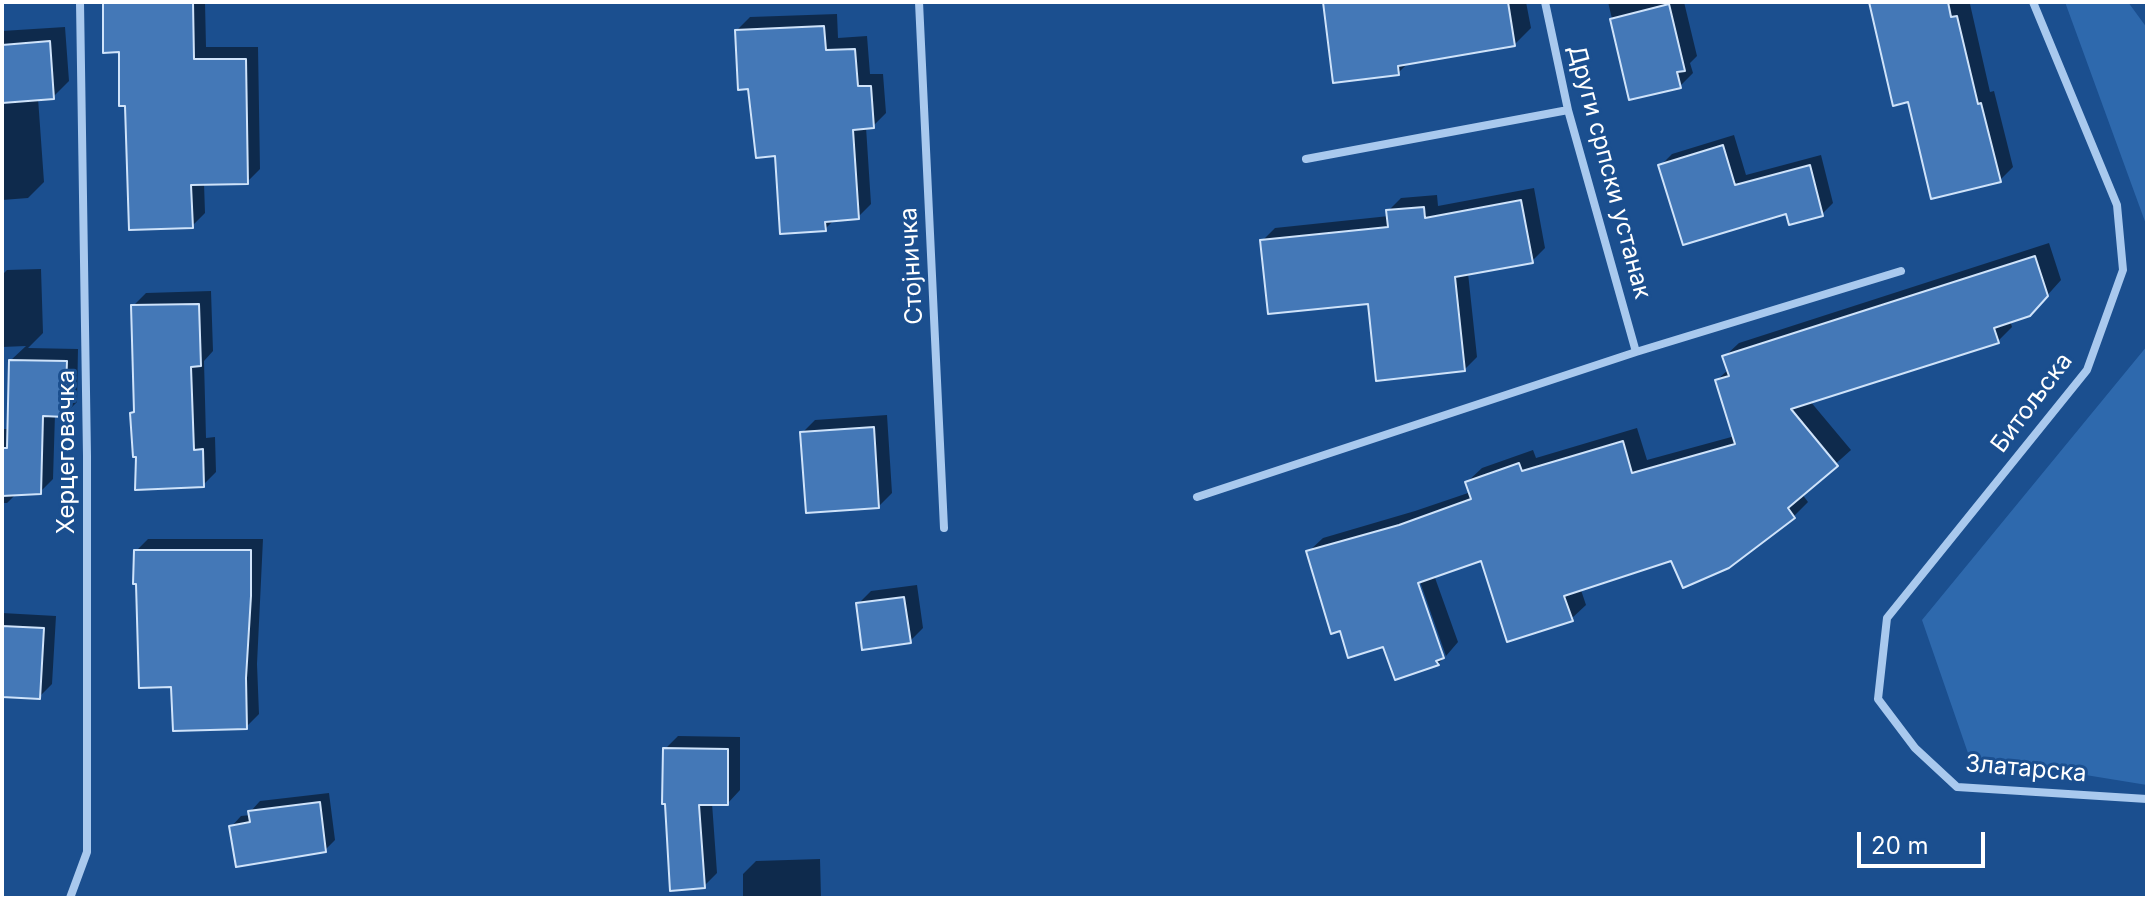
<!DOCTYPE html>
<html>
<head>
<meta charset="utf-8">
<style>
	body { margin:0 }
	#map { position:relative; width:2149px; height:900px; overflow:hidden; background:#1b4f8f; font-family:Inter,sans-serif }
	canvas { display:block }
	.frame { position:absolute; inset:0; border:4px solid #fff; pointer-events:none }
	.scale { position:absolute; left:1857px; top:832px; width:128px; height:36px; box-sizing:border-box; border:4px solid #fff; border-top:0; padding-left:10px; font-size:24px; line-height:28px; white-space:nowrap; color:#fff; -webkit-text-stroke:6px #1b4f8f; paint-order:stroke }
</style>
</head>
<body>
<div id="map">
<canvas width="2149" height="900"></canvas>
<div class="frame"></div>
<div class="scale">20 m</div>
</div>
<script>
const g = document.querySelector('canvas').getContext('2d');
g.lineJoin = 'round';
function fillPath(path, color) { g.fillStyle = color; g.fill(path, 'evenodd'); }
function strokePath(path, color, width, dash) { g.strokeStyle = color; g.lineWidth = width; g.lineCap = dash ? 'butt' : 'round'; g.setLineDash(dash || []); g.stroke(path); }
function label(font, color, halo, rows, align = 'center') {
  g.font = font + ' Inter,sans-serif'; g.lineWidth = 6; g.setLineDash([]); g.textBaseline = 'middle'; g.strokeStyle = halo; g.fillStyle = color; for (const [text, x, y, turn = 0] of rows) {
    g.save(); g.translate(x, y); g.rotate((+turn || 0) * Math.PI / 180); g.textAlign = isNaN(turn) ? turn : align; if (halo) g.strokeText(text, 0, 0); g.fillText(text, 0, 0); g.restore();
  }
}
const green = new Path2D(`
	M 2065,2 L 2128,2 L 2147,28 L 2147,227 Z
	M 2147,346 L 2147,785 L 1969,756 L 1922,620 Z`);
const shadow = new Path2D(`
	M 105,2 L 205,2 L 206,47 L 258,47 L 260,169 L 247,182 L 204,183 L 205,213 L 192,226 L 127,104 L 121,50 Z
	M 1325,2 L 1526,2 L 1531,28 L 1514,45 L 1409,62 L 1398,73 Z
	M 1608,2 L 1684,2 L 1697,56 L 1690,63 L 1693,73 L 1680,86 L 1631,98 Z
	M 1871,2 L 1970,4 L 1990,92 L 1994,91 L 2013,167 L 2000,180 L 1909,100 Z
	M 837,14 L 838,38 L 867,36 L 870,74 L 883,74 L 886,113 L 873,126 L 866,127 L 871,204 L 858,217 L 835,219 L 825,229 L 777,154 L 750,87 L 737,30 L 750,17 Z
	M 65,27 L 69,81 L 53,97 L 38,98 L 44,182 L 28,198 L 2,200 L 2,31 Z
	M 1734,135 L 1746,175 L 1821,155 L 1833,203 L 1822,214 L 1661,165 L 1672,154 Z
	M 1534,188 L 1545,248 L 1532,261 L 1468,273 L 1477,357 L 1464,370 L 1370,301 L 1262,241 L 1275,228 L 1389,216 L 1388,211 L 1401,198 L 1437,195 L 1438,206 Z
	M 2049,243 L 2061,280 L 2044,299 L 2010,320 L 2012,327 L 1998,341 L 1810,401 L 1851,450 L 1802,494 L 1808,502 L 1794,516 L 1728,566 L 1672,559 L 1581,590 L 1586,605 L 1571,619 L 1483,559 L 1434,575 L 1458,642 L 1446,656 L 1417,573 L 1413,574 L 1441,656 L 1445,656 L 1438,664 L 1341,629 L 1308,552 L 1323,538 L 1415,511 L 1471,492 L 1467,482 L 1482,468 L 1533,450 L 1536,458 L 1637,428 L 1647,460 L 1735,436 L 1717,380 L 1729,369 L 1724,357 L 1739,343 Z
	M 41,269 L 43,333 L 28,348 L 78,349 L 77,402 L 64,415 L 55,414 L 53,479 L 40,492 L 17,493 L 7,503 L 2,503 L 2,429 L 10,429 L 11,360 L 26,346 L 2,347 L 2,275 L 7,270 Z
	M 211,291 L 213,351 L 204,361 L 206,438 L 215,437 L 216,472 L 203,485 L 138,454 L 132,413 L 136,409 L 133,306 L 146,293 Z
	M 887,415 L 892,493 L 879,506 L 802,433 L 815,420 Z
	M 148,539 L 263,539 L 257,664 L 259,714 L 246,727 L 173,685 L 136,551 Z
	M 917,585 L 923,628 L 910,641 L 858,604 L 871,591 Z
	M 2,613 L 56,616 L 52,684 L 39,697 L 2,695 Z
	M 678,736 L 740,737 L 740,790 L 728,803 L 712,803 L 717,873 L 704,886 L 665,749 Z
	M 329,793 L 335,840 L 325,850 L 231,827 L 241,816 L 251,815 L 250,812 L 260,801 Z
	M 820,859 L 821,898 L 743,898 L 743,874 L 756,861 Z`);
const building = new Path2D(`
	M 103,2 L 193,2 L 194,59 L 246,59 L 248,184 L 191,185 L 193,228 L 129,230 L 125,106 L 119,106 L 119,52 L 103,53 Z
	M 1323,2 L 1508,2 L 1515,46 L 1398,66 L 1399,75 L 1333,83 Z
	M 1869,2 L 1948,2 L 1951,17 L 1957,16 L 1978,104 L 1981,103 L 2001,182 L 1931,199 L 1908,102 L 1893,106 Z
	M 1669,4 L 1685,71 L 1677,72 L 1681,88 L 1629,100 L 1610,19 Z
	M 824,26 L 826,50 L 855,49 L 858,86 L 871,86 L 874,128 L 853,130 L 859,219 L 825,222 L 826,231 L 780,234 L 775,156 L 756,158 L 748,89 L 738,90 L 735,30 Z
	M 50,41 L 54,99 L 2,103 L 2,45 Z
	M 1723,145 L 1735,185 L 1810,165 L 1823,216 L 1789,225 L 1786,214 L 1683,245 L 1658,165 Z
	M 1521,200 L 1533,263 L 1455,277 L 1465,371 L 1376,381 L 1368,304 L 1268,314 L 1260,240 L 1388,227 L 1386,210 L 1424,207 L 1425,218 Z
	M 2035,256 L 2048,296 L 2030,316 L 1994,328 L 1999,343 L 1791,409 L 1838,466 L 1788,508 L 1795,518 L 1729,568 L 1683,588 L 1671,561 L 1564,596 L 1573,621 L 1507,642 L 1481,561 L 1418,583 L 1444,658 L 1436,661 L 1439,665 L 1395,680 L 1383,647 L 1348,658 L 1340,631 L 1331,634 L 1306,551 L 1399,525 L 1471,499 L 1465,482 L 1519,463 L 1522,471 L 1623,441 L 1632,473 L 1735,444 L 1715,380 L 1729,376 L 1722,356 Z
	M 199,304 L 201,366 L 191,367 L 194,450 L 203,449 L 204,487 L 135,490 L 136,457 L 133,457 L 130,413 L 134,412 L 131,305 Z
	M 9,360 L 67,361 L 65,417 L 43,416 L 41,494 L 2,496 L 2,448 L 7,448 Z
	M 874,427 L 879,508 L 806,513 L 800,432 Z
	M 134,550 L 251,550 L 251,596 L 246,678 L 247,729 L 173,731 L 171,687 L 139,688 L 136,584 L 133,584 Z
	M 904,597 L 911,643 L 862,650 L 856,603 Z
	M 2,626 L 44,628 L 40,699 L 2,697 Z
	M 663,748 L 728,749 L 728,805 L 699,805 L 705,888 L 670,891 L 665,804 L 662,804 Z
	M 320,802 L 326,852 L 236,867 L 229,826 L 250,822 L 248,811 Z`);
const street = new Path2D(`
	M 919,2 L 944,528
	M 1545,2 L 1568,110 L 1636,352
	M 2033,2 L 2117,205 L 2123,270 L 2087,370 L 1887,618 L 1878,699 L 1915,748 L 1957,787 L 2147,799
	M 1306,159 L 1568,110
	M 1197,497 L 1636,352 L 1901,271
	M 70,898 L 87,852 L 87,456 L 80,2`);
const streetNames = [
	["Други српски устанак",1609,172,75],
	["Стојничка",912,266,-93],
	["Битољска",2032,403,-53],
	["Херцеговачка",67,452,-90],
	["Златарска",2026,769,5]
];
fillPath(green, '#2e69ad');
fillPath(shadow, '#0007');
fillPath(building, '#4478b7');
strokePath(building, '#cfe3fa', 2);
strokePath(street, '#a9c9ee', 8);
label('24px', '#fff', '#1b4f8f', streetNames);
</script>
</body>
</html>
